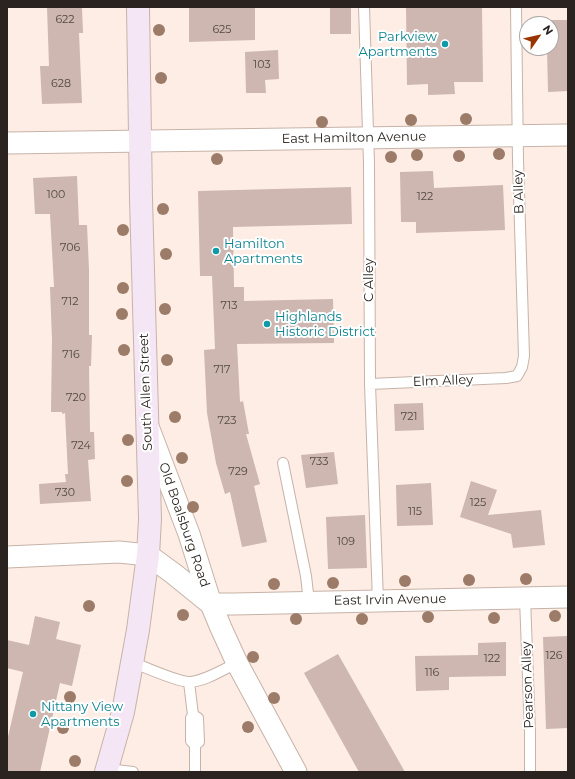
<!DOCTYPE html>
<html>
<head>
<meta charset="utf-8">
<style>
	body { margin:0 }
	#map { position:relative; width:575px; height:779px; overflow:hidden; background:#feede5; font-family:Montserrat,sans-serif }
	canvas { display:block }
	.frame { position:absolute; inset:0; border:8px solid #2a231f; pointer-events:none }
	.north { position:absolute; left:519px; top:16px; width:40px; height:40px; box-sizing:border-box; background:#fff; border:1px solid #aaa7a5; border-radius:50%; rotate:56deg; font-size:11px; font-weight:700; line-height:16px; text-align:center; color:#2a231f }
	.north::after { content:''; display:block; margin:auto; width:14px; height:18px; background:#983400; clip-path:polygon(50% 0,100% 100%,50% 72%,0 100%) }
</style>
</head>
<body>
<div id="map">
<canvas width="575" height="779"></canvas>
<div class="frame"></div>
<div class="north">N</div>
</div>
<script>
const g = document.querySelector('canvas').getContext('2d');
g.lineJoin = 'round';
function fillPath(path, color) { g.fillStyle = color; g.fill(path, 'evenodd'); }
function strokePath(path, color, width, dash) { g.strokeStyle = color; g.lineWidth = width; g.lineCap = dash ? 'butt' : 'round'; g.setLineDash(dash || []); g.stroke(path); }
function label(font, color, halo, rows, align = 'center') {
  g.font = font + ' Montserrat,sans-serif'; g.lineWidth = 4; g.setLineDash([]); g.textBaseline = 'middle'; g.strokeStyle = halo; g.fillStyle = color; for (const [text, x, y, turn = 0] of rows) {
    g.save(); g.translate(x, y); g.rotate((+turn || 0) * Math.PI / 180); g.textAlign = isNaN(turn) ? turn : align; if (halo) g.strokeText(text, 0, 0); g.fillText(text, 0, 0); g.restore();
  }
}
const building = new Path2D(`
	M 47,7 L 82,7 L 83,33 L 79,33 L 82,103 L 42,104 L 40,66 L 49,66 Z
	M 189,7 L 255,7 L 255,40 L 189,42 Z
	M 330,7 L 351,7 L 351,34 L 330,34 Z
	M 406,7 L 482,7 L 483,82 L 454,82 L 455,94 L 428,95 L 428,84 L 407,85 Z
	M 547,20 L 568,20 L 568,91 L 548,92 L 547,48 L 551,48 L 551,24 L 547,24 Z
	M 278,50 L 279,79 L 265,80 L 266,93 L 246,93 L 245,52 Z
	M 433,171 L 434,188 L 503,185 L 505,230 L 416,233 L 416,222 L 401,222 L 400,172 Z
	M 77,176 L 79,225 L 87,225 L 89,270 L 89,335 L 92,335 L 91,366 L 89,366 L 90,432 L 94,432 L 95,459 L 88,460 L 91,501 L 40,504 L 39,484 L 66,482 L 65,474 L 68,474 L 65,413 L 62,414 L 62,412 L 51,412 L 52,340 L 50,287 L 54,287 L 50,214 L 35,214 L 33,178 Z
	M 351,187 L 352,224 L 233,227 L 234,287 L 244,287 L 244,301 L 333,299 L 334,343 L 237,344 L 240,402 L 243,401 L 249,434 L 246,434 L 260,484 L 254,486 L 267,542 L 242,547 L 230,492 L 225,494 L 216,463 L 207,413 L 204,350 L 215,349 L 212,276 L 200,276 L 198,191 Z
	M 423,403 L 424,430 L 395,431 L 394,404 Z
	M 334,452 L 338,484 L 306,488 L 301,455 Z
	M 471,481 L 497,490 L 488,515 L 541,510 L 545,545 L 513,548 L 511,534 L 460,517 Z
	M 431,483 L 433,525 L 397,526 L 396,485 Z
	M 365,515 L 367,568 L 328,569 L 326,517 Z
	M 35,616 L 60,622 L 56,639 L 81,645 L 72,686 L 60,683 L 40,772 L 7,772 L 7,741 L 23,672 L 7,668 L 7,640 L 29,645 Z
	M 568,636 L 568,728 L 546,729 L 543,637 Z
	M 506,642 L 506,676 L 449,677 L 449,690 L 416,691 L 415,656 L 478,655 L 478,643 Z
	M 338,654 L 405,772 L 359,772 L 304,673 Z`);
const lane = new Path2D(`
	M 364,7 L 369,163 L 370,384 L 378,601
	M 370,384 L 506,378 L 517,376 L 522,367 L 524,356 L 518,160 L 516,7
	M 283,463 L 306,576 L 309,602
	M 525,598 L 530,732 L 530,772
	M 132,662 C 144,667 180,683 191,682 C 207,680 222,670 237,663
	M 189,682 L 193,715 L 191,718 L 191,741 L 195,745 L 195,772
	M 193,715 L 198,718 L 199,742 L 195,745
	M 107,769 L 133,772`);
const street = new Path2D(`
	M 7,143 L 568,135
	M 149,429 L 189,534 L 211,604 L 221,628 L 237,663 L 296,772
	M 7,557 L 119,552 L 148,555 L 174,574 L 211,604
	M 211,604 L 234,604 L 568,597`);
const secondary = new Path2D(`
	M 106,772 L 123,712 L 138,630 L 148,555 L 150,519 L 141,199 L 138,7`);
const trees = [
	[159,30],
	[161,78],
	[466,119],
	[411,120],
	[322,122],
	[499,154],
	[417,155],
	[459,156],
	[391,157],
	[217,159],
	[163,209],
	[123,230],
	[166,254],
	[123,288],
	[165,309],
	[122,314],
	[124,350],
	[167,360],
	[175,417],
	[128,440],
	[182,458],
	[127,481],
	[193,507],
	[526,579],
	[469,580],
	[405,581],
	[333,583],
	[274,584],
	[89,606],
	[183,615],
	[555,616],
	[428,617],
	[494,618],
	[296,619],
	[362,619],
	[253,657],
	[70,697],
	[274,698],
	[248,727],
	[63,728],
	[75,761]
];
const markers = [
	[445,44,4,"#0f9aa8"],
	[216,251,4,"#0f9aa8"],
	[267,324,4,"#0f9aa8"],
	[33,714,4,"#0f9aa8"]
];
const numberNames = [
	["622",65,20],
	["625",222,30],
	["103",262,65],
	["628",61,84],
	["100",56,195],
	["122",425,197],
	["706",70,248],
	["712",70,302],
	["713",229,306],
	["716",71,355],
	["717",222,370],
	["720",76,398],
	["721",409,417],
	["723",227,421],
	["724",81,446],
	["733",319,462],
	["729",238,472],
	["730",65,493],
	["125",478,503],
	["115",415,512],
	["109",346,542],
	["126",554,656],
	["122",492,659],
	["116",432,673]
];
const cultureNames = [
	["Parkview",437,37,"right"],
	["Apartments",437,52,"right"],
	["Hamilton",224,244],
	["Apartments",224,259],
	["Highlands",275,317],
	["Historic District",275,332],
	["Nittany View",41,707],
	["Apartments",41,722]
];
const streetNames = [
	["East Hamilton Avenue",354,138,-1],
	["B Alley",519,192,-92],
	["C Alley",369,280,-90],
	["Elm Alley",443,381,-2],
	["South Allen Street",146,392,-92],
	["Old Boalsburg Road",184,525,71],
	["East Irvin Avenue",390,600,-1],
	["Pearson Alley",528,685,-92]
];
fillPath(building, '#cdb7b0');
strokePath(lane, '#c6b3a8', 12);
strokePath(street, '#c6b3a8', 23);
strokePath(secondary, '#c6b3a8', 24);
strokePath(lane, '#fff', 10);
strokePath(street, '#fff', 21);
strokePath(secondary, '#f5e6f5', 22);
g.fillStyle = '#9c7c68';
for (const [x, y] of trees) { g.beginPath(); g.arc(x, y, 6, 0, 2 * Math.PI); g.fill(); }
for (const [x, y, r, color] of markers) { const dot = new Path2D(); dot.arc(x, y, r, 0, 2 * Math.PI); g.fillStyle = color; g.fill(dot); strokePath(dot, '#fff', 1.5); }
label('11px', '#534843', null, numberNames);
label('13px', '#0d838f', '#fff', cultureNames, 'left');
label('13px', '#2a231f', '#fff', streetNames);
</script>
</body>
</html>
